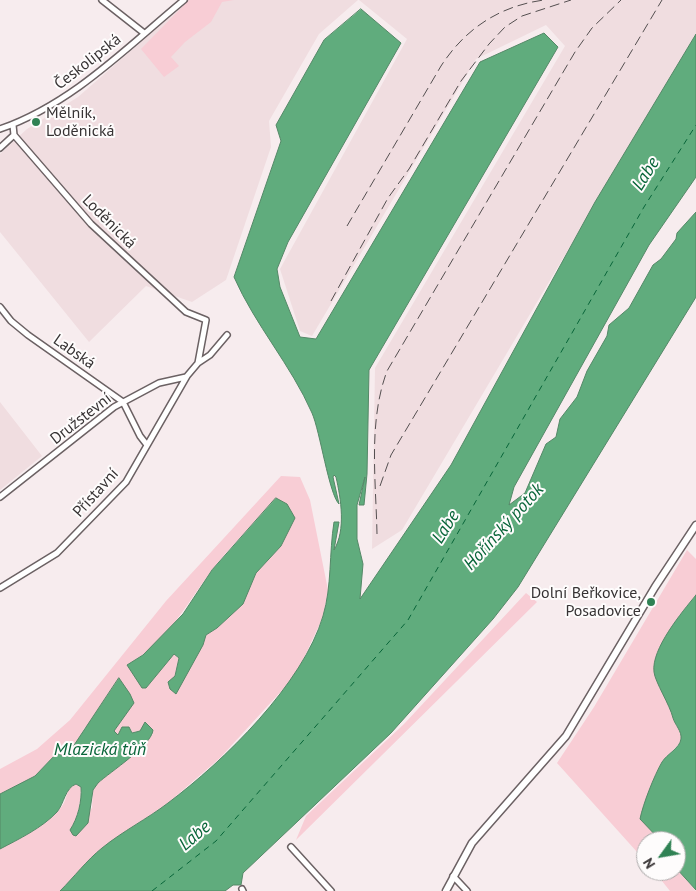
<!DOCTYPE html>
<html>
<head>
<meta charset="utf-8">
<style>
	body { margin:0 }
	#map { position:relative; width:696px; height:891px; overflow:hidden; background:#f7ecee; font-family:"PT Sans",sans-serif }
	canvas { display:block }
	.north { position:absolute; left:636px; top:831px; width:50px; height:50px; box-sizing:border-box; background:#fefcfc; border:1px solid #aeacac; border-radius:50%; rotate:238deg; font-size:14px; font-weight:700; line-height:20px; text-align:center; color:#373334 }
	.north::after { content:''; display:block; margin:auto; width:18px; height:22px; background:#308254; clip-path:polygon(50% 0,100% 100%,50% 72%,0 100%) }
</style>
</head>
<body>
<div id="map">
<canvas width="696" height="891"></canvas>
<div class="north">N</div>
</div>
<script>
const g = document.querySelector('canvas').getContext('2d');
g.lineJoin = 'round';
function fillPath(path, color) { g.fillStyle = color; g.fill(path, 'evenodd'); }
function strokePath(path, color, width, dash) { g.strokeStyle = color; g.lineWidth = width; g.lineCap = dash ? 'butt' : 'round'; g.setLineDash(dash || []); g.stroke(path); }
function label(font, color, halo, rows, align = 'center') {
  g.font = font + ' "PT Sans",sans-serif'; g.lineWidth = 4; g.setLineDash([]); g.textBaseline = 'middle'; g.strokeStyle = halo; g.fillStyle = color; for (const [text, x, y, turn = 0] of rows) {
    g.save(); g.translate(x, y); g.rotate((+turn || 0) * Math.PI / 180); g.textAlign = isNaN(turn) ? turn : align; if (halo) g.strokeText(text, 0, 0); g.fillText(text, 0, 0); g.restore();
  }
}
const built = new Path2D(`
	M 189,0 L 358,0 L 319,34 L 269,121 L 271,147 L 226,280 L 192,302 L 146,286 L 89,342 L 0,232 L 0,154 L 27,129 L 78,97 Z
	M 359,0 L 696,0 L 696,34 L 402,530 L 372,549 L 375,368 L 565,46 L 546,25 L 476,59 L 312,336 L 300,331 L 280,269 L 407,39 Z
	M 0,402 L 42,456 L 0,490 Z`);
const green = new Path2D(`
	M 189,0 L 234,0 L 222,2 L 211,22 L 185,42 L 171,57 L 179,66 L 164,77 L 141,49 Z
	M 281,476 L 300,477 L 310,500 L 328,590 L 323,617 L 296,675 L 220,758 L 168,803 L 102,848 L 60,891 L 0,891 L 0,849 C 20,838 48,826 62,806 C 68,799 65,788 76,784 L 81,787 C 81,801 78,818 71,830 L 92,808 L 93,790 L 98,783 L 141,747 L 153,734 L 140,731 L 118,735 L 113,731 L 85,727 C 79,739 73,748 63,756 L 57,753 L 35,776 L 0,794 L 0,769 L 37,749 L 70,720 L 166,601 ZM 276,499 L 287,504 L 281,546 L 256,573 L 242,603 L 217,628 L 206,635 L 195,660 L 175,676 L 179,658 L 173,654 L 146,688 L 132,662 C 168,641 187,603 212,570 C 231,545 255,523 276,499 Z
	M 687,550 L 696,559 L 696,595 L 679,616 L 654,672 L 670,705 L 675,723 L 682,734 L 681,742 L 662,761 L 654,781 L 654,833 L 661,841 L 646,841 L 646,862 L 557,763 L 594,707 Z
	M 526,593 L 537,602 L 296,840 L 306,816 L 404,724 Z
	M 676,868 L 696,891 L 670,891 L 654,871 L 676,871 Z`);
const water = new Path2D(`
	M 361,9 L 401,43 L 288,242 L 277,269 L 280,287 L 300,337 L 316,339 L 480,62 L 544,33 L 558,47 L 369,370 L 367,474 L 364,505 L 359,505 L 365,477 L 357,505 L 357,539 L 363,564 L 360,599 L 451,465 L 595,202 L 696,34 L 696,177 L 649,245 L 514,487 L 509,505 L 525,493 L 546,444 L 556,437 L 560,419 L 577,397 L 587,371 L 607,336 L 609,325 L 629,308 L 653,265 L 661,259 L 676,239 L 677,233 L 696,212 L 696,297 L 518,587 L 493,619 L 391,733 L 243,873 L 241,885 L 233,885 L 225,891 L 60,891 C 74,877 87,860 102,848 C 123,831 147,819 168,803 C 224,761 303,684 323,616 C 332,586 329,553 334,522 L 339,522 L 334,550 C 346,530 341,499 336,477 L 334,475 L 333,477 L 339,504 C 329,494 320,431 312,413 C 291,365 255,325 234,277 L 281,141 L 276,125 L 324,40 Z
	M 276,498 L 287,504 L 295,518 L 281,546 L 256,573 L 243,604 L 217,628 L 206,635 L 203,645 L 176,694 L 170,689 L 168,682 L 175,676 L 179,658 L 174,654 L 146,688 L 142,688 L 127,665 L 143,655 L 183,614 L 212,570 Z
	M 696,595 L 696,890 L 676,868 L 676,841 L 661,841 L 640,819 C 643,804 654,776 662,762 C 667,754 680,748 681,739 C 682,731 675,725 673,718 C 670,705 655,682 654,672 C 651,649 682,612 696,595 Z
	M 119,678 L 130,694 L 134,703 L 114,731 L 118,735 L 122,727 L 129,727 L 132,733 L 140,731 L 145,722 L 153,730 C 152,745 110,772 98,783 L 93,790 L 88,823 L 76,836 L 73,835 L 70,830 C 78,818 82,801 81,787 L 76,784 C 65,788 64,804 57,812 C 42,828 19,839 0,849 L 0,794 L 35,776 L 57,753 L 63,756 L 70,751 Z`);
const ferry = new Path2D(`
	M 152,891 L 216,841 L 408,620 L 644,207 L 696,125`);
const minor = new Path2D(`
	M 102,0 L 144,33
	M 0,129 C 72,104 126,48 184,0
	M 0,148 L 14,135
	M 0,307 L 11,321 L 28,335 L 123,402 L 140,436 L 147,445
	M 198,363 L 210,355 L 227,335
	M 0,497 L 114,407 L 159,383 L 186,377
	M 0,588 L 57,553 L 126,482 L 187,376 L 198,363 L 206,320 L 186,312 L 91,224 L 14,135 L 13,125
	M 291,847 L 331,891
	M 453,876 L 467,891
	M 242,889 L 243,891`);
const tertiary = new Path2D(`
	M 446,891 L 472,843 L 566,736 L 655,587 L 696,525`);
const rail = new Path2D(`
	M 347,226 L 441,66 C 465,29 499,6 544,0
	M 331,301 L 388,198 L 409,169 L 461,81 L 489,44 L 505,27 L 522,16 L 571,0
	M 380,486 L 391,455 L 662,0
	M 377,534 C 376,481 368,422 387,371 L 575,52 L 592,28 L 621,0`);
const markers = [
	[36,122,5,"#308254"],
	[651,602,5,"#308254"]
];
const streetNames = [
	["Českolipská",88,62,-38],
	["Loděnická",109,222,45],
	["Labská",74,352,35],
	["Družstevní",81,419,-38],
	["Přístavní",96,493,-48]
];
const poiNames = [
	["Mělník,",46,113],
	["Loděnická",46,131],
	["Dolní Beřkovice,",641,593,"right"],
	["Posadovice",641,611,"right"]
];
const waterNames = [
	["Labe",646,174,-58],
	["Labe",446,527,-58],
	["Hořínský potok",504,527,-48],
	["Mlazická tůň",100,750],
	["Labe",195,836,-41]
];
fillPath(built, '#f0dde0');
fillPath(green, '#f8cdd5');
fillPath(water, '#60ac7d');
strokePath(water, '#548867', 1);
strokePath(ferry, '#086539', 1, [6, 5]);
strokePath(minor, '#6b6163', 8);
strokePath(tertiary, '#6b6163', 9);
strokePath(minor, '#fff', 5);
strokePath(tertiary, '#fff', 6);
strokePath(rail, '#544f50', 1, [10, 5]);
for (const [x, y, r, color] of markers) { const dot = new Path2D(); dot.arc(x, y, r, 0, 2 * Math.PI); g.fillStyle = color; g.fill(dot); strokePath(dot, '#fefcfc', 2); }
label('16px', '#373334', '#fefcfc', streetNames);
label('16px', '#373334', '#fefcfc', poiNames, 'left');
label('italic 18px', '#086539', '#fefcfc', waterNames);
</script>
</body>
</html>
